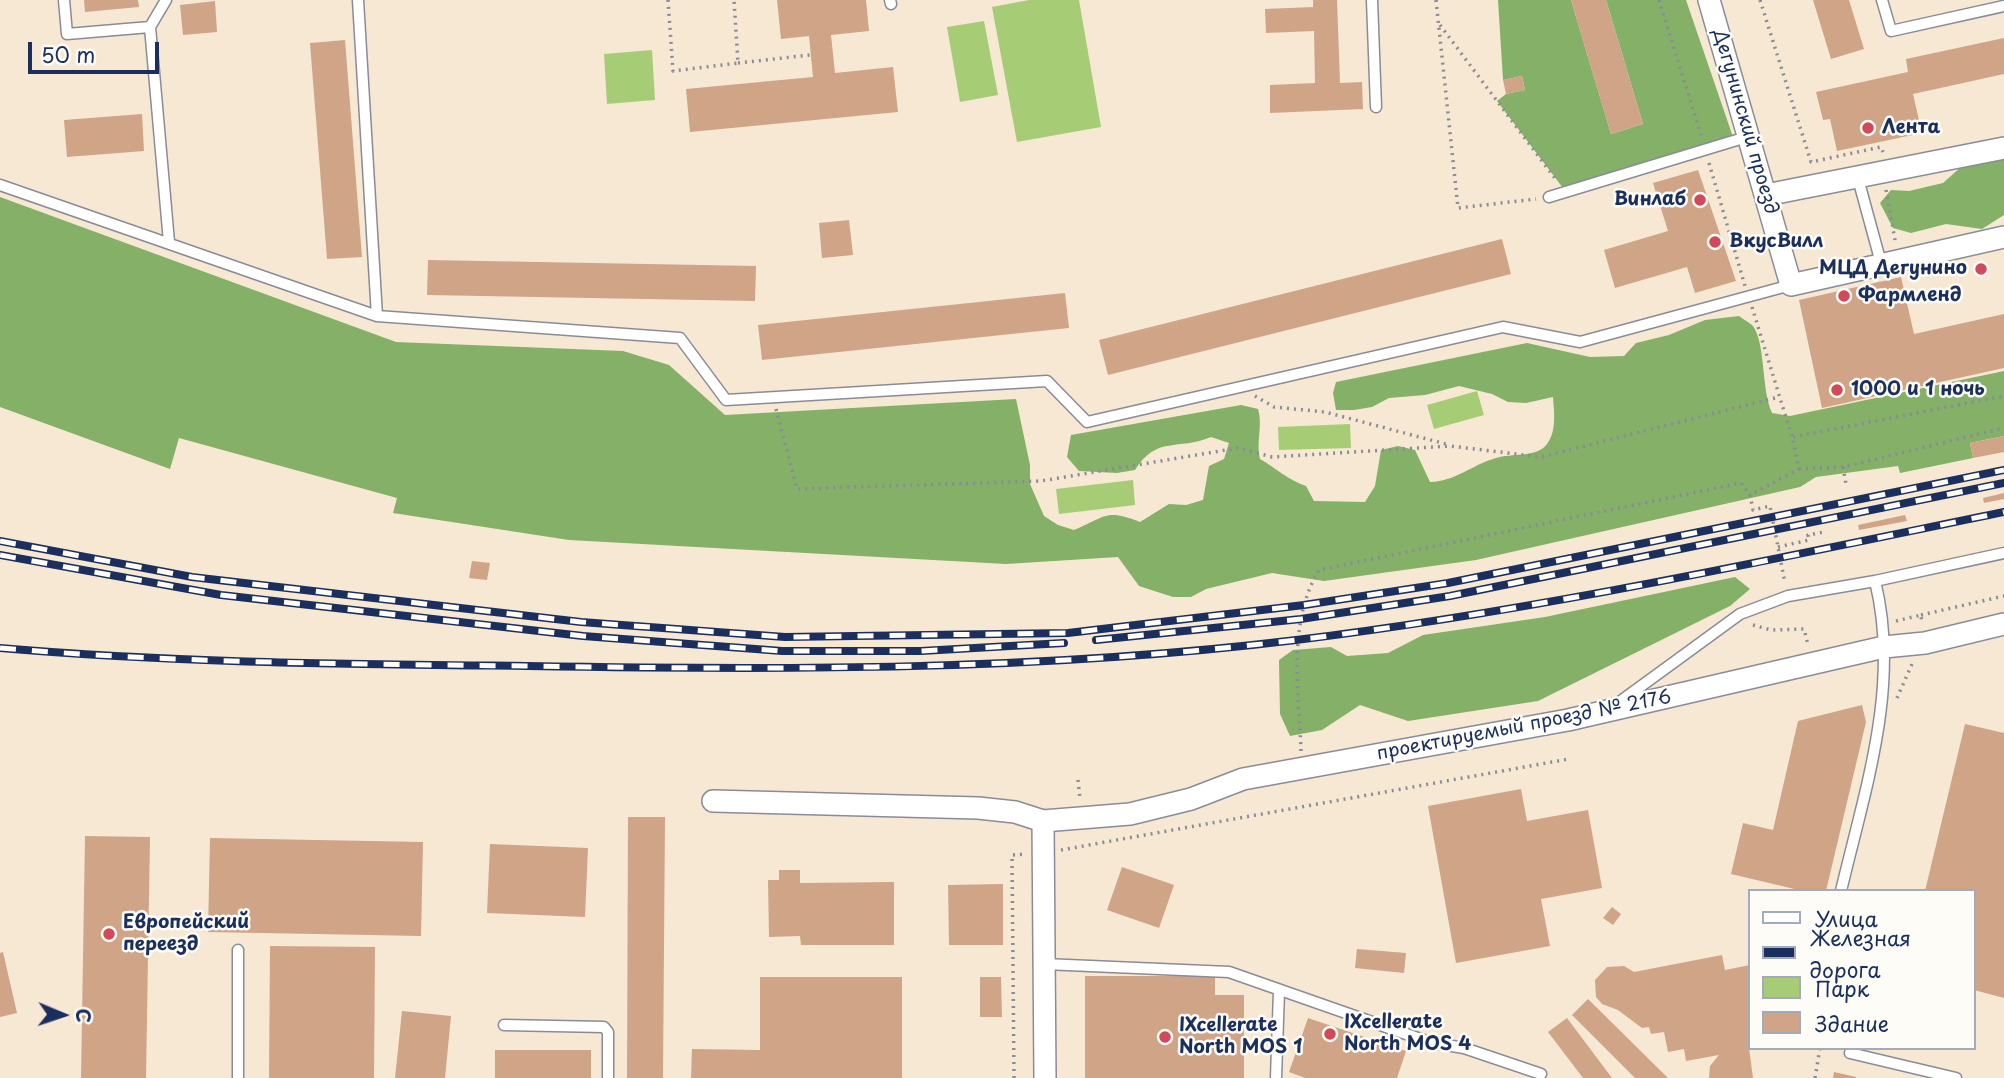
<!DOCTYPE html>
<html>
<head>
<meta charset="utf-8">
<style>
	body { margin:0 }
	#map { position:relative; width:2004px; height:1078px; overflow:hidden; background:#f7e8d3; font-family:"Playpen Sans",sans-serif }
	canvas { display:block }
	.legend { position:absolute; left:1748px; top:889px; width:228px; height:161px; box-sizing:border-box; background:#fdfcf7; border:2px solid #a3aaba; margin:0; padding:9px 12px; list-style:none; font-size:21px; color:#1b2f5e }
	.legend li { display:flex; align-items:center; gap:14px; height:35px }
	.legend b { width:35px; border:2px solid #a3aaba }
	.north { position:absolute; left:28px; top:980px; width:70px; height:70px; -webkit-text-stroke:5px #fdfcf7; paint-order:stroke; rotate:92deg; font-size:19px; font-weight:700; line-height:28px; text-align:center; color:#1b2f5e }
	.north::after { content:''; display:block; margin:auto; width:24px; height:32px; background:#1b2f5e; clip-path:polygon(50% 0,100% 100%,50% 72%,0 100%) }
	.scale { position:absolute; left:28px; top:42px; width:131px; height:32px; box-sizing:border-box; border:4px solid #1b2f5e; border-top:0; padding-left:9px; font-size:21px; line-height:24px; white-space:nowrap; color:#1b2f5e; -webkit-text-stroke:5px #fdfcf7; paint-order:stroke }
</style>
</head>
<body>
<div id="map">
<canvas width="2004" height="1078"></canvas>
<ul class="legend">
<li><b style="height:9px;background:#fff"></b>Улица</li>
<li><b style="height:9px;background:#1b2f5e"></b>Железная дорога</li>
<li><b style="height:19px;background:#a6cc76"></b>Парк</li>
<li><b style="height:19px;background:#d0a487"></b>Здание</li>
</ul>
<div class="north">С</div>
<div class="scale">50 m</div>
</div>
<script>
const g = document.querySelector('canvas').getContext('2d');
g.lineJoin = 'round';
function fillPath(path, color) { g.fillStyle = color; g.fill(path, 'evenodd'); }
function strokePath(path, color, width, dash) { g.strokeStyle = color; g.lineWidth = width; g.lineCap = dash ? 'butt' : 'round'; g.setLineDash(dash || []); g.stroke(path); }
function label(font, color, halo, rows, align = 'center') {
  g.font = font + ' "Playpen Sans",sans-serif'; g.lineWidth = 5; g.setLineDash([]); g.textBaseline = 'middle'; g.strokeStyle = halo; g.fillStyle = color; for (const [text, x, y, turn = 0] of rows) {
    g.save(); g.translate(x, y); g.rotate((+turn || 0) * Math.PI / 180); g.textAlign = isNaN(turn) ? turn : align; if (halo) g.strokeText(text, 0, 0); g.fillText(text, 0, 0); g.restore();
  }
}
const green = new Path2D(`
	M 1029,0 L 1079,0 L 1101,127 L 1017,142 L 992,7 Z
	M 984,21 L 998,95 L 960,102 L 947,27 Z
	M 652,50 L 655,100 L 607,104 L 604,54 Z
	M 1477,391 L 1484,415 L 1434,429 L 1427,405 Z
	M 1350,424 L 1351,448 L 1279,450 L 1278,427 Z
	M 1133,480 L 1135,505 L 1059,514 L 1056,489 Z`);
const forest = new Path2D(`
	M 1498,0 L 1571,0 L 1611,134 L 1643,124 L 1606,0 L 1686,0 L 1734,140 L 1566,192 L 1497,101 L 1506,94 L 1525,90 L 1522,76 L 1503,80 Z
	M 2004,157 L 2004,215 L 1982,229 L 1946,224 L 1911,233 L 1893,228 L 1880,203 L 1891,190 L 1909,191 L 1943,183 L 1961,167 Z
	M 0,197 L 396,342 L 623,351 L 669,365 L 725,415 L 1016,399 L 1030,465 L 1030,484 L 1044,516 L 1058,525 L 1074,530 C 1105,517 1106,508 1140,522 L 1169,504 L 1186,505 L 1203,500 L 1209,466 L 1224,459 L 1229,443 L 1211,437 C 1178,451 1157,435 1135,470 L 1117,473 L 1079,471 L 1067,457 L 1071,435 L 1241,405 L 1258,409 C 1263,427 1256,440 1260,459 C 1276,468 1288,480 1306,486 L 1314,501 L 1365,502 L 1375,486 L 1381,450 L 1398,446 L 1415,450 L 1430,482 C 1457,481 1471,465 1496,458 C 1511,453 1537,458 1547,444 C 1557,431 1554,412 1553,397 L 1526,403 L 1508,402 L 1492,394 L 1459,386 L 1425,395 L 1389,398 L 1372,407 L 1354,410 L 1336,410 L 1333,393 L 1336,382 L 1527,343 L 1590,357 L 1624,356 L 1636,343 L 1669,335 L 1705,320 L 1739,316 C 1743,319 1750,323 1753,326 C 1766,345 1761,389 1772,413 L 1790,416 L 2004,371 L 2004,436 L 1970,443 L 1973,458 L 1900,473 L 1898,466 L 1816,477 L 1800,487 L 1476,560 L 1324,581 L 1272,573 L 1206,589 L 1191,597 L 1173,597 L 1139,586 L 1118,557 L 1006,564 L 569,540 L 393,513 L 397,498 L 179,438 L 170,469 L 0,407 Z
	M 1735,577 L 1750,589 L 1730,606 L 1538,701 L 1408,721 L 1360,705 L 1322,730 L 1290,736 L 1280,714 L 1279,660 L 1293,650 L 1331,647 L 1347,656 L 1388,653 L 1423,635 L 1545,617 Z`);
const building = new Path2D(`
	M 84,0 L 138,0 L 139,7 L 85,12 Z
	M 777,0 L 866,0 L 869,31 L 831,35 L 835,73 L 893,67 L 898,112 L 690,132 L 686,89 L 813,77 L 809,36 L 781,39 Z
	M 1313,0 L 1337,0 L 1340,83 L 1362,82 L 1363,109 L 1270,113 L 1270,85 L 1315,83 L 1314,31 L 1266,33 L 1265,9 L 1313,7 Z
	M 1571,0 L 1606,0 L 1643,124 L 1611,134 Z
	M 1813,0 L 1849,0 L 1864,49 L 1831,59 Z
	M 215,1 L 217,32 L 183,35 L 180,5 Z
	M 2004,38 L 2004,74 L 1913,94 L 1922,133 L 1837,151 L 1830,119 L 1823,120 L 1816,92 L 1908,72 L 1906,59 Z
	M 345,40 L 362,257 L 327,259 L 310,43 Z
	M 1522,76 L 1525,90 L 1506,94 L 1503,80 Z
	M 142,114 L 144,151 L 67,157 L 64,120 Z
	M 1698,170 L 1736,281 L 1695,293 L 1687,267 L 1615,288 L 1604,250 L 1668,231 L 1653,183 Z
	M 849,220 L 853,255 L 822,258 L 819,223 Z
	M 1502,239 L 1511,274 L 1108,375 L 1099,340 Z
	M 428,260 L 756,266 L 755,301 L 427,295 Z
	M 1901,277 L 1914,334 L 2004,314 L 2004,368 L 1822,408 L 1799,300 Z
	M 1065,293 L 1069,328 L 762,360 L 758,325 Z
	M 2004,436 L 2004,452 L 1973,458 L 1970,443 Z
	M 2004,493 L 2004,499 L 1984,503 L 1983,498 Z
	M 1905,515 L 1907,521 L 1859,530 L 1858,525 Z
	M 472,561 L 490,563 L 487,580 L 469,578 Z
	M 1862,705 L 1866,722 L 1826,891 L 1803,891 L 1731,874 L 1743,823 L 1773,830 L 1798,721 Z
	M 1965,724 L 2004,733 L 2004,998 L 1974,990 L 1974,891 L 1925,891 Z
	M 1521,789 L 1527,821 L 1588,810 L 1602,888 L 1541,899 L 1550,946 L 1456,963 L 1428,806 Z
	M 628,817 L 665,817 L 663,1078 L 627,1078 Z
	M 85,836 L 150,837 L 146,1078 L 81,1078 Z
	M 210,838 L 423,842 L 421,936 L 208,932 Z
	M 490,844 L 588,848 L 585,917 L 487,913 Z
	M 1122,867 L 1174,885 L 1159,928 L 1107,910 Z
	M 779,870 L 800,870 L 800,883 L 894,882 L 894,945 L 801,945 L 800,936 L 769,937 L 768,880 L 779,880 Z
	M 1003,884 L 1003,945 L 949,945 L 948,885 Z
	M 1612,907 L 1621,914 L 1613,925 L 1603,918 Z
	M 270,946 L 375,947 L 374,1078 L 269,1078 Z
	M 1357,949 L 1406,953 L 1404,973 L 1355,968 Z
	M 3,952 L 17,1013 L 0,1017 L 0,953 Z
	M 1722,955 L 1725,970 L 1750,965 L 1749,1048 L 1753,1078 L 1709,1078 L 1710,1066 L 1719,1055 L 1686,1061 L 1684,1049 L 1668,1052 L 1664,1032 L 1651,1034 L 1649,1027 L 1642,1028 L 1618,1010 L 1602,1004 L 1596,997 L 1595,980 L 1607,967 L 1624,966 L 1634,972 Z
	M 1085,976 L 1215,976 L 1215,995 L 1244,995 L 1244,1078 L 1085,1078 Z
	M 760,977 L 902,977 L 902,1078 L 691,1078 L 692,1049 L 760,1050 Z
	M 980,977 L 1001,977 L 1002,1017 L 980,1017 Z
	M 1588,999 L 1668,1078 L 1635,1078 L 1572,1015 Z
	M 402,1011 L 451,1016 L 445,1078 L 395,1078 Z
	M 1308,1018 L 1406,1051 L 1397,1078 L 1305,1078 L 1289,1072 Z
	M 1567,1018 L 1612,1078 L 1583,1078 L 1548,1032 Z
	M 495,1050 L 591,1050 L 591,1078 L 495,1078 Z
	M 1834,1072 L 1856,1077 L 1856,1078 L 1833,1078 Z`);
const path = new Path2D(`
	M 668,0 L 673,71 L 738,63 L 734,0
	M 1436,0 L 1458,208 L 1536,199
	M 1659,0 L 1702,138
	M 1760,0 L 1811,162 L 1881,147 L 1883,152
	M 1440,25 L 1557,181
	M 738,63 L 810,55
	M 1709,163 L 1745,286
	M 1886,190 L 1895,240
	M 1752,307 L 1792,437 L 1799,469 L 1750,495 L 1753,510 L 1770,506 L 1785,583
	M 1255,396 L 1274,407 L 1325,412 L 1446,444
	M 776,409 L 797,489 L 1041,481 L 1238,448 L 1272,457 L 1450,446 L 1541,457 L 1779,397
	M 1793,437 L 2004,396
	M 1843,467 L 1846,484
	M 1799,469 L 1843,467 L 2004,428
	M 1778,547 L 1809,540 L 1808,535 L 1824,532
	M 1921,615 L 2004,596
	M 1896,621 L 1921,615 L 1922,624
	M 1753,625 L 1771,630 L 1804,629 L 1808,645
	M 1897,698 L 1912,664
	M 1301,751 C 1299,691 1287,623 1319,570 L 1741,483 L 1750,495
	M 1078,780 L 1080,799
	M 1061,850 L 1569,759
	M 1014,1078 L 1012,855 L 1025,854
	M 1815,1078 L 1820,1048`);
const service = new Path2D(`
	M 64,0 L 67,34 L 150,27
	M 166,0 L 150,27 L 169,242
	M 358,0 L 377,316
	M 890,0 L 891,4
	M 1372,0 L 1376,107
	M 1882,0 L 1891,31 L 2004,6
	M 1857,175 L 1881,263
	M 0,185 L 377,316 L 680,338 L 726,400 L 1047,381 L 1087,422 L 1503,327 L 1580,342 L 1791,285
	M 1549,197 L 1750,136
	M 1618,703 L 1740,614 L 1788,596 L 1875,581 L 2004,553
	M 1841,891 C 1865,789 1901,685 1875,581
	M 238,950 L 238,1078
	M 1044,964 L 1229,972 L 1429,1042 L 1464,1048 L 1541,1074
	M 504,1025 L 604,1027 L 608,1032 L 608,1078
	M 1850,1053 L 1956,1078
	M 1276,1078 L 1279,991`);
const minor = new Path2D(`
	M 1709,0 L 1791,285 L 2004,237
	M 1766,195 L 2004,148
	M 713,801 L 978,808 L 1015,812 L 1043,821 L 1130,814 L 1191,799 L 1243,779 L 1568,720 L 1884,647 L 1925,643 L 2004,624
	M 1043,821 L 1045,1078`);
const rail = new Path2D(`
	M 0,541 L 192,577 L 581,622 L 785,637 L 1068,633 L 1304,605 L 1448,583 L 2004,470
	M 0,555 L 221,595 L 583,636 L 782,651 L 921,651 L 1064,643
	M 1096,640 L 1301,619 L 1450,596 L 2004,483
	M 0,648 C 175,663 351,664 527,666 C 783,670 1041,671 1296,640 C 1534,611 1769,560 2004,512`);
const markers = [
	[1868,128,7,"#d1495b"],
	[1700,200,7,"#d1495b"],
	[1715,242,7,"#d1495b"],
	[1981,269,7,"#d1495b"],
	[1844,296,7,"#d1495b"],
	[1837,390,7,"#d1495b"],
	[109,934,7,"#d1495b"],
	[1330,1034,7,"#d1495b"],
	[1165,1037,7,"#d1495b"]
];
const streetNames = [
	["Дегунинский проезд",1745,122,74],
	["проектируемый проезд № 2176",1524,726,-11]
];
const poiNames = [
	["Лента",1882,128],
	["Винлаб",1686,200,"right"],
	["ВкусВилл",1729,242],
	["МЦД Дегунино",1967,269,"right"],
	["Фармленд",1858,296],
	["1000 и 1 ночь",1851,390],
	["Европейский",123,923],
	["переезд",123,945],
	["IXcellerate",1344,1023],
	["North MOS 4",1344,1045],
	["IXcellerate",1179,1026],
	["North MOS 1",1179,1048]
];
fillPath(green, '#a6cc76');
fillPath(forest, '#84b067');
fillPath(building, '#d0a487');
strokePath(service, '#898c98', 13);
strokePath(minor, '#898c98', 24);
strokePath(path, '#898c98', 3.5, [2, 5]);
strokePath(service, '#fff', 10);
strokePath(minor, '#fff', 21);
strokePath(rail, '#1b2f5e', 8);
strokePath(rail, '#fdfcf7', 5, [16]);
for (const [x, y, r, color] of markers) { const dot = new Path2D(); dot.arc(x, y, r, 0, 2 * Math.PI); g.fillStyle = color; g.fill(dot); strokePath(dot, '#fdfcf7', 2.5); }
label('19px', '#1b2f5e', '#fdfcf7', streetNames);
label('bold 19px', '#1b2f5e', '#fdfcf7', poiNames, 'left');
</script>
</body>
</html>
